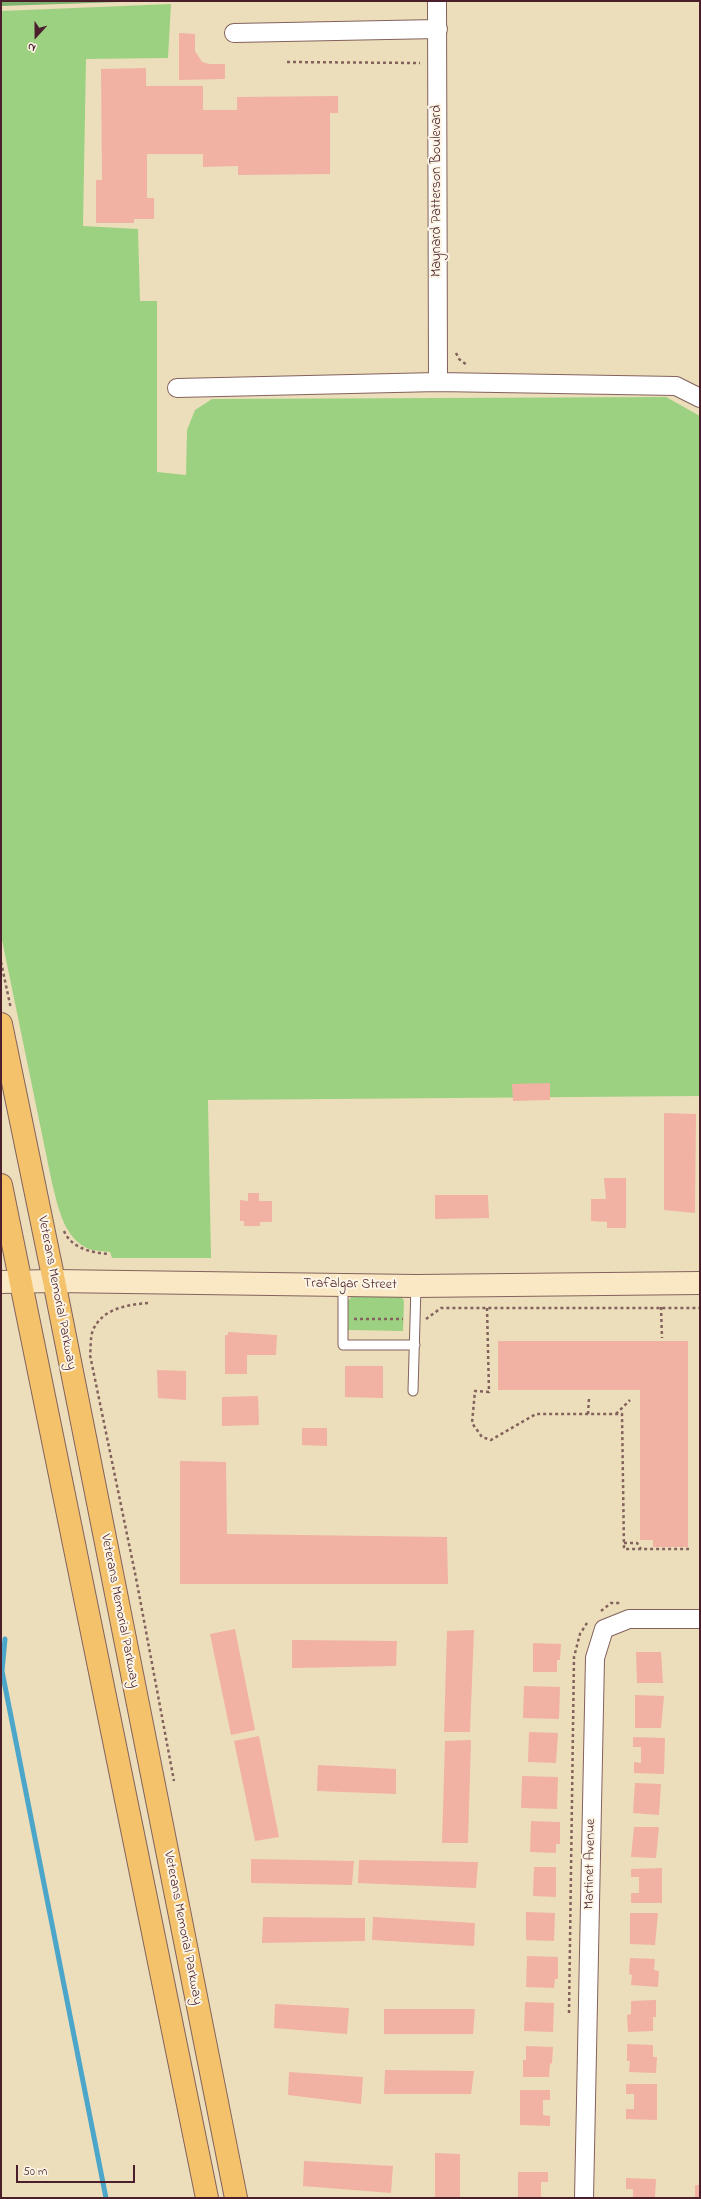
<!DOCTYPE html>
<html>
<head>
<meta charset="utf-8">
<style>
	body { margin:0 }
	#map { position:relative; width:701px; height:2199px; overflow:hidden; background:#eddebb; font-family:"Indie Flower",sans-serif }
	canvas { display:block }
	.frame { position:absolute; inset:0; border:2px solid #4a1f2b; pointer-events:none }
	.north { position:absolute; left:16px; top:16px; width:40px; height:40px; -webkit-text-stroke:3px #fcf5e5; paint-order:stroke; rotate:201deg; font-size:11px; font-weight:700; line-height:16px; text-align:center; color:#4a1f2b }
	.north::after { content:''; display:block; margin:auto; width:14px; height:18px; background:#4a1f2b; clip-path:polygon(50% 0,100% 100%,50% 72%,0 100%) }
	.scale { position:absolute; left:16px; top:2165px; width:119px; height:18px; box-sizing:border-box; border:2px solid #4a1f2b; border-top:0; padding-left:5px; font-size:12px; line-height:14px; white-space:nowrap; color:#4a1f2b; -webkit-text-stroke:3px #fcf5e5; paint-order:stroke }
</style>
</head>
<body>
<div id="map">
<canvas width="701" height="2199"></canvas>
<div class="frame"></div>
<div class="north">N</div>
<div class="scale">50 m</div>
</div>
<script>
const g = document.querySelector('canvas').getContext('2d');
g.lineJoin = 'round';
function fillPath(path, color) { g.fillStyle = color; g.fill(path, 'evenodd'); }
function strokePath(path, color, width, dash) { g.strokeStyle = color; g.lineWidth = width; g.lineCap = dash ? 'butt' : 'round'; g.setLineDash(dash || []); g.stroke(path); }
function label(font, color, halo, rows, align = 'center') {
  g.font = font + ' "Indie Flower",sans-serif'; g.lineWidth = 4; g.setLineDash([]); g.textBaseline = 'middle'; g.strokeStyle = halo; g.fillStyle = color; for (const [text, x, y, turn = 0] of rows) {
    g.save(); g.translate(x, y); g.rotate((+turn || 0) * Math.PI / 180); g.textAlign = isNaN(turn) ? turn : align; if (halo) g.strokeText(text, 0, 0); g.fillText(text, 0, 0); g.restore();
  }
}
const green = new Path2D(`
	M 171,4 L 168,58 L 86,59 L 83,226 L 138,229 L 140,301 L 157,301 L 157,472 L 186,475 L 187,430 L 195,410 L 212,399 L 666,397 L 700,416 L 700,1096 L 208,1100 L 211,1258 L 112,1258 L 110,1252 C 104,1251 95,1251 89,1249 C 63,1238 58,1206 52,1183 L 1,935 L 1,11 Z
	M 352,1296 L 401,1296 L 404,1301 L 403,1331 L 348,1330 L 348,1301 Z`);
const forest = new Path2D(`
	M 1,1 L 150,1 L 1,6 Z`);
const stream = new Path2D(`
	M 5,1639 L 2,1671 L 106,2198`);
const building = new Path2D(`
	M 179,33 L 195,34 L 195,51 L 202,62 L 210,64 L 225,64 L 225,79 L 179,80 Z
	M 146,68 L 146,86 L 203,86 L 203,110 L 237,110 L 237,97 L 338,96 L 338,113 L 330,113 L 330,174 L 238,175 L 238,166 L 203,167 L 203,154 L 147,154 L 147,198 L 154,198 L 154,219 L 134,219 L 134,223 L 96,223 L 96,180 L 102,180 L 101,69 Z
	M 550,1083 L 550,1100 L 513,1101 L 512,1084 Z
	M 664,1113 L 696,1114 L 695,1213 L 664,1210 Z
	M 604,1178 L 626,1178 L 626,1228 L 607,1228 L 607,1222 L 591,1221 L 591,1199 L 606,1199 Z
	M 248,1193 L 259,1193 L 259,1201 L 272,1201 L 272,1222 L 260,1222 L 260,1226 L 244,1226 L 244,1221 L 240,1221 L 240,1200 L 248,1201 Z
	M 435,1195 L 488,1195 L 489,1218 L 435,1219 Z
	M 228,1332 L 277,1335 L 276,1355 L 247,1355 L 247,1374 L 225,1374 L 225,1335 L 228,1335 Z
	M 498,1341 L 688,1341 L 688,1547 L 653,1547 L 653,1540 L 640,1540 L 640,1390 L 498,1390 Z
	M 345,1366 L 383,1366 L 383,1398 L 345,1397 Z
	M 157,1370 L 186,1371 L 186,1400 L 158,1398 Z
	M 258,1396 L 259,1425 L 222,1426 L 222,1397 Z
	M 302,1428 L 327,1428 L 327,1446 L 302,1445 Z
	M 180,1461 L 226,1462 L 227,1534 L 447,1537 L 448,1584 L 180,1584 Z
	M 235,1629 L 255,1730 L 231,1735 L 210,1634 Z
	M 474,1630 L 470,1732 L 444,1732 L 447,1631 Z
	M 292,1640 L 397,1641 L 396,1666 L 292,1668 Z
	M 533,1643 L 561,1644 L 560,1660 L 557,1660 L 557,1672 L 533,1672 Z
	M 636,1652 L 661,1652 L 663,1683 L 637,1683 Z
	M 524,1686 L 560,1687 L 559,1719 L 523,1718 Z
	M 635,1695 L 664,1696 L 661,1728 L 635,1728 Z
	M 529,1732 L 558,1733 L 556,1763 L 528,1762 Z
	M 259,1736 L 279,1837 L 255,1841 L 234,1741 Z
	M 633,1737 L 665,1738 L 664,1774 L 634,1773 L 634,1762 L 641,1763 L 641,1747 L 633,1747 Z
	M 471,1740 L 468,1843 L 442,1843 L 445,1741 Z
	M 318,1765 L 396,1769 L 396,1794 L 317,1791 Z
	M 522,1776 L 558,1777 L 557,1809 L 521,1808 Z
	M 635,1783 L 661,1784 L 659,1815 L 633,1813 Z
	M 531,1821 L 560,1822 L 560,1844 L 556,1844 L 556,1853 L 530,1852 Z
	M 634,1827 L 659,1827 L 656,1858 L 631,1857 Z
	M 251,1859 L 354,1861 L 352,1885 L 251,1883 Z
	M 359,1860 L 478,1862 L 476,1888 L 358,1883 Z
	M 534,1867 L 556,1867 L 556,1897 L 533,1896 Z
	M 662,1868 L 662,1903 L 631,1903 L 631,1893 L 639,1893 L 639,1877 L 631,1877 L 631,1869 Z
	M 526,1912 L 555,1913 L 554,1941 L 526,1940 Z
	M 630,1913 L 658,1913 L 655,1945 L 630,1944 Z
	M 263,1917 L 365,1918 L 365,1941 L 262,1943 Z
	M 373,1917 L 475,1923 L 474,1946 L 372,1940 Z
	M 527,1956 L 558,1957 L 558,1979 L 555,1979 L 554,1988 L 526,1987 Z
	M 630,1958 L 655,1959 L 654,1970 L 659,1971 L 658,1987 L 631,1985 L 632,1975 L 629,1974 Z
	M 656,2000 L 656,2017 L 653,2017 L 653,2031 L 628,2032 L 627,2015 L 631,2014 L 631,2001 Z
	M 525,2002 L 554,2003 L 553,2032 L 524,2031 Z
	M 275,2004 L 349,2008 L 347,2034 L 274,2028 Z
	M 384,2009 L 475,2009 L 473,2034 L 384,2034 Z
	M 627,2044 L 653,2045 L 653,2057 L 657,2057 L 656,2073 L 629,2072 L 630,2061 L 627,2061 Z
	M 526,2046 L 553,2047 L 552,2063 L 550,2064 L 549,2077 L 523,2077 L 523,2060 L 526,2060 Z
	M 385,2070 L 474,2071 L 471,2094 L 384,2094 Z
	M 289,2072 L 363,2077 L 361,2104 L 288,2095 Z
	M 626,2084 L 657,2084 L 657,2120 L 626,2119 L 626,2109 L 634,2109 L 634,2094 L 626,2094 Z
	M 520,2090 L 550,2090 L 550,2100 L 543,2100 L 543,2115 L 550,2116 L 550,2126 L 520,2125 Z
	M 435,2153 L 460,2154 L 460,2198 L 435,2198 Z
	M 304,2161 L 393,2166 L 391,2193 L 303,2186 Z
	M 518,2172 L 548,2172 L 548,2182 L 541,2182 L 541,2198 L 518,2198 Z
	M 626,2178 L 656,2179 L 655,2198 L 633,2198 L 633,2189 L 626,2189 Z
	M 695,2185 L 700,2185 L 700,2198 L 695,2198 Z`);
const path = new Path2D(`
	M 287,62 L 420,63
	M 456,353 L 459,359 L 467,365
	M 1,962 L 11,1009
	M 64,1231 C 71,1248 92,1253 109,1254
	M 148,1303 C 127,1305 103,1308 93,1330 C 90,1337 91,1348 90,1355 L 136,1578 L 174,1781
	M 661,1307 L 662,1338
	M 487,1308 L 489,1392 L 475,1391 L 472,1423 L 482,1437 L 491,1440 L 536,1414 L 622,1414 L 624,1549 L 689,1549
	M 354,1319 L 403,1319
	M 426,1319 L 441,1308 L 700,1308
	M 588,1414 L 589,1398
	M 616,1414 L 630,1400
	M 624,1543 L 637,1543 L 641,1549
	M 601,1611 L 611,1603 L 622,1603
	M 569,2013 L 574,1657 L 580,1634 L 587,1623`);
const lane = new Path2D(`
	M 343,1285 L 343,1345 L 415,1345
	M 413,1391 L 416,1286`);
const street = new Path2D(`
	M 437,1 L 438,382
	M 234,33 L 438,29
	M 177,388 L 438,382 L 676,386 L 700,398
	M 584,2198 L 595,1658 L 604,1629 L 629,1619 L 700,1619`);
const secondary = new Path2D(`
	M 1,1282 L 54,1281 L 416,1286 L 700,1283`);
const highway = new Path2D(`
	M 1,1024 L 54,1281 L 236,2198
	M 1,1185 L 207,2198`);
const streetNames = [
	["Maynard Patterson Boulevard",438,191,-90],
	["Trafalgar Street",350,1285,1],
	["Veterans Memorial Parkway",56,1293,79],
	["Veterans Memorial Parkway",119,1611,79],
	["Martinet Avenue",591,1864,-89],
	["Veterans Memorial Parkway",182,1928,79]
];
fillPath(green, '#9dd182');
fillPath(forest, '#7eb370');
strokePath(stream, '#4ca6ca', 5);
fillPath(building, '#f1b1a3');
strokePath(lane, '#83625d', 11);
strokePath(street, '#83625d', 20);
strokePath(secondary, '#83625d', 24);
strokePath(highway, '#83625d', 24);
strokePath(path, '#83625d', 2.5, [3, 3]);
strokePath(lane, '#fff', 9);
strokePath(street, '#fff', 18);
strokePath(secondary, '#fae7c3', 22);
strokePath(highway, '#f3c26a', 22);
label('14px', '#4a1f2b', '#fcf5e5', streetNames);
</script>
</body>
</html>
